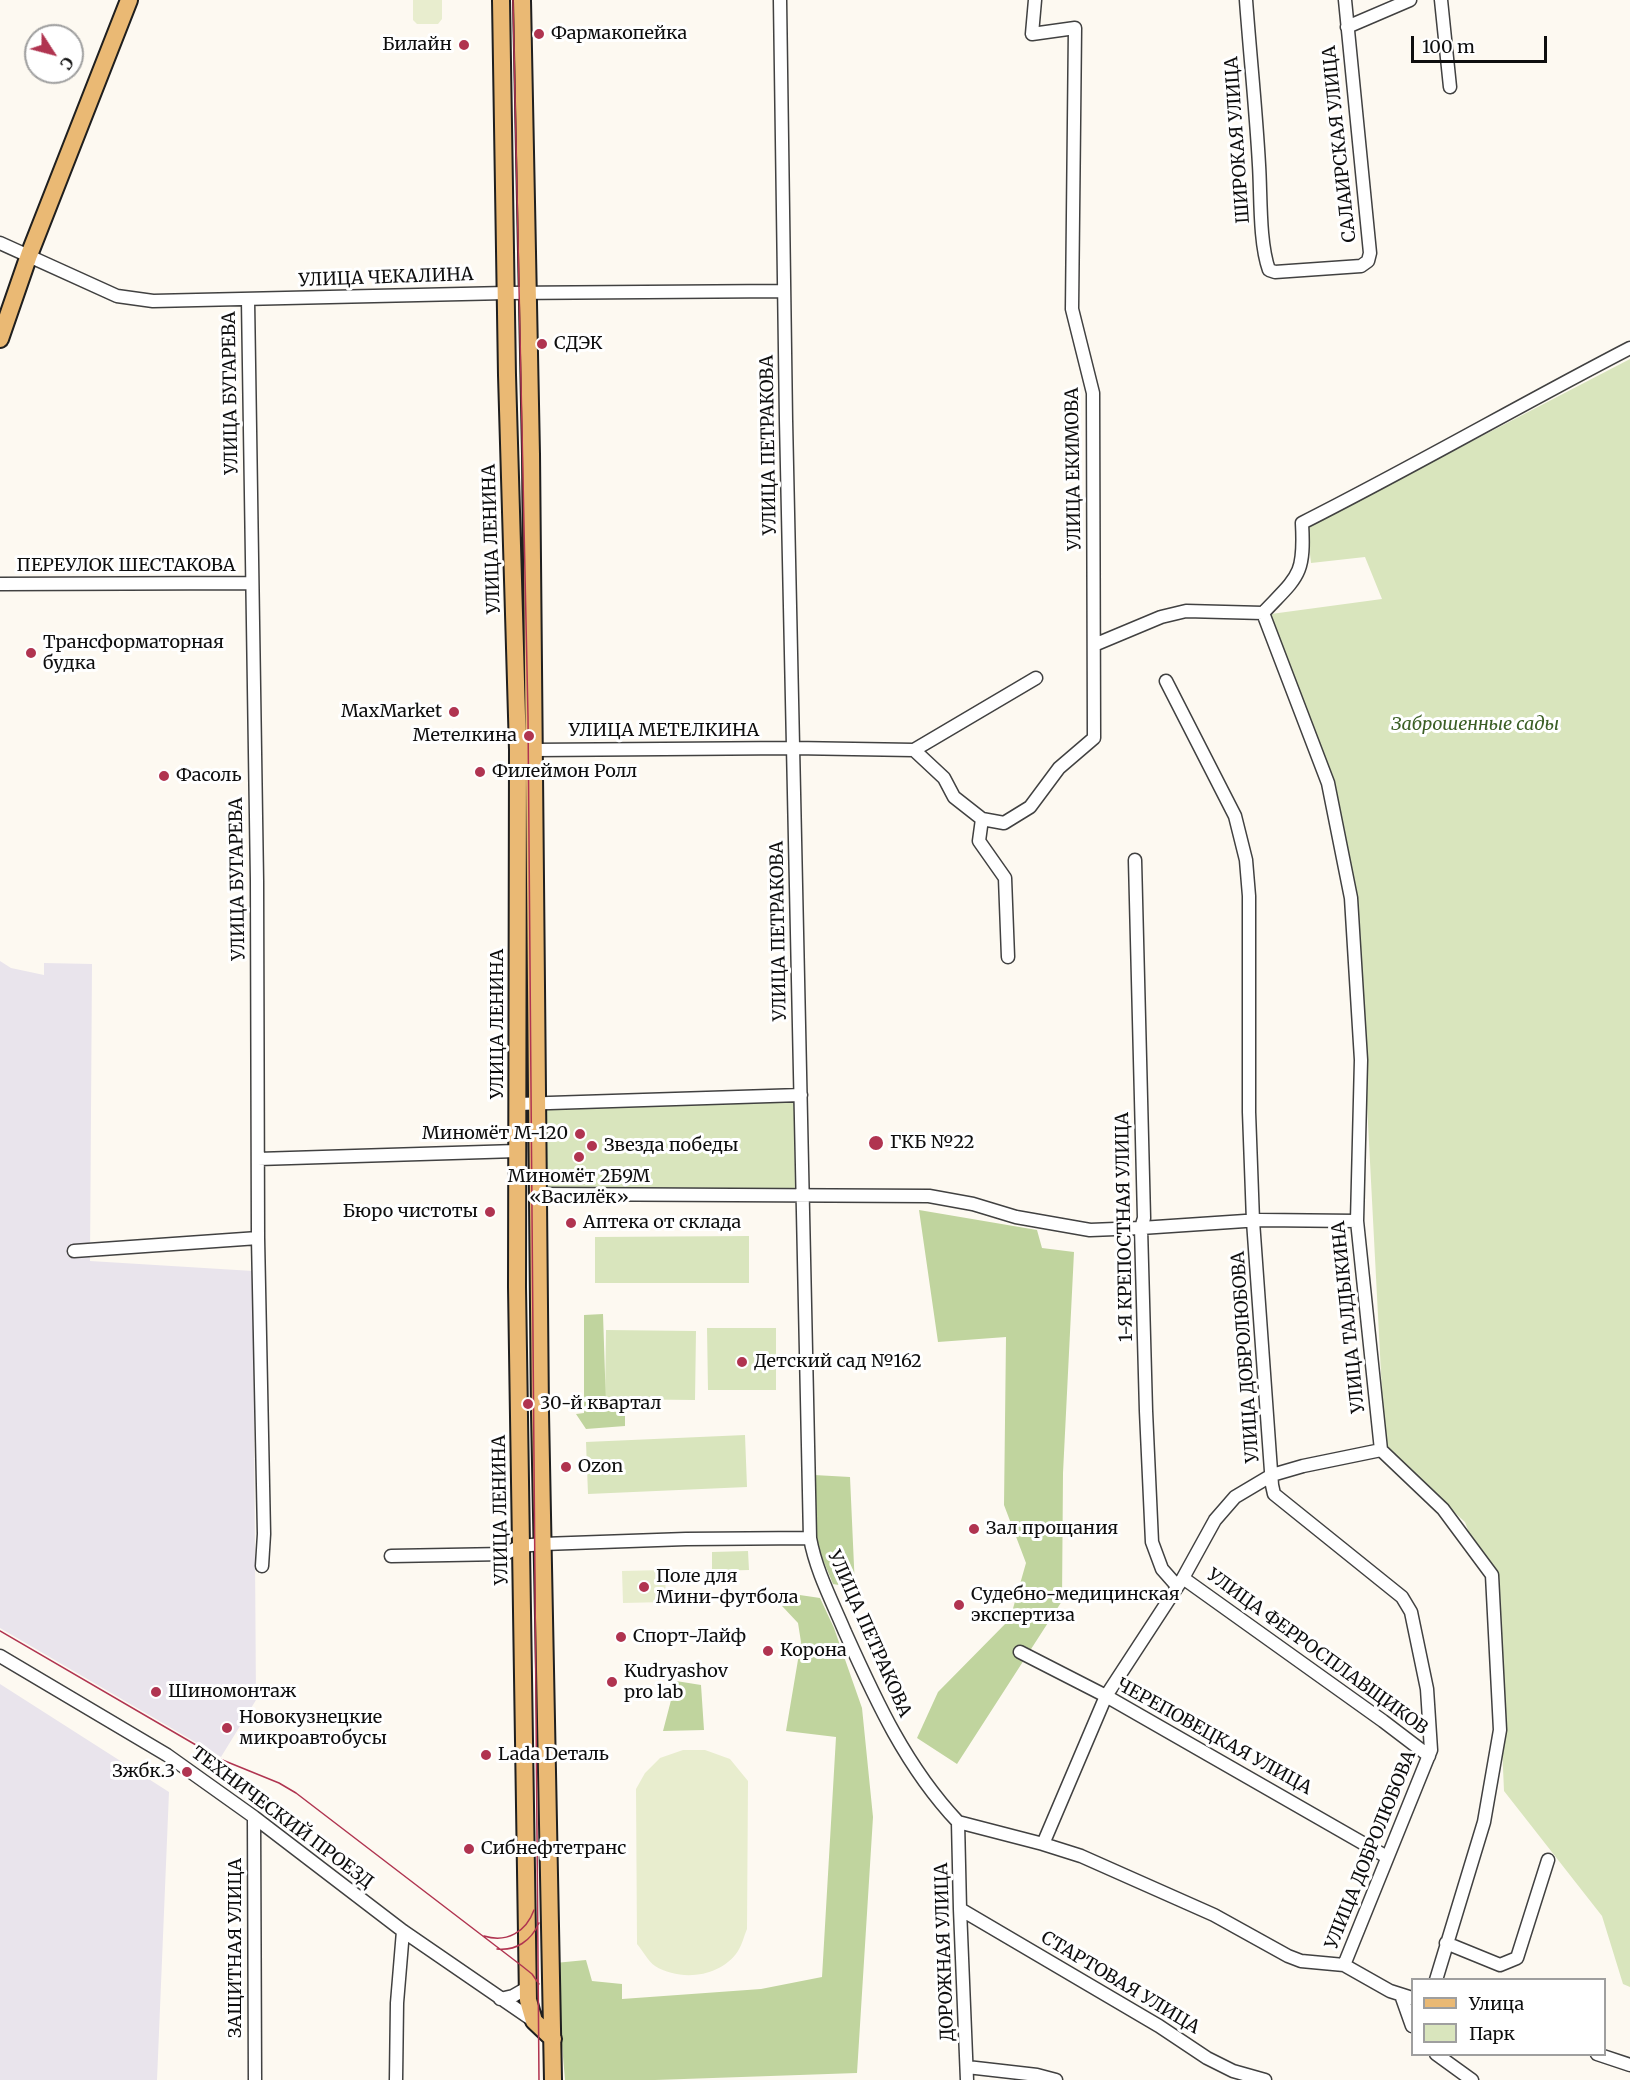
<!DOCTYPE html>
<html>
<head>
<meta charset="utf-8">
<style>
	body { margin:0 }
	#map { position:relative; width:1630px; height:2080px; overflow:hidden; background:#fdf9f1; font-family:Merriweather,serif }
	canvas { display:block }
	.legend { position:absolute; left:1411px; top:1978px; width:195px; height:78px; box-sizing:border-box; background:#fff; border:2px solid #9f9f9f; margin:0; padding:8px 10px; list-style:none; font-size:18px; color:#0e0e0e }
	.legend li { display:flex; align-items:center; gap:12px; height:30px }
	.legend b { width:30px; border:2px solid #9f9f9f }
	.north { position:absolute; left:24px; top:24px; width:60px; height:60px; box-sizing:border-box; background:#fff; border:2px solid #9f9f9f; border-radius:50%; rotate:126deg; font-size:16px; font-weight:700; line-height:24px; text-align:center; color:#0e0e0e }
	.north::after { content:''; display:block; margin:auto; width:21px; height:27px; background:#b03450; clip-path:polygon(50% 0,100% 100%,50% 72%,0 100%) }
	.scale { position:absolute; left:1411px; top:36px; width:136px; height:27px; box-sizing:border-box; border:3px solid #0e0e0e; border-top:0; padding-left:8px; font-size:18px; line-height:21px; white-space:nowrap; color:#0e0e0e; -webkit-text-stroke:4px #fff; paint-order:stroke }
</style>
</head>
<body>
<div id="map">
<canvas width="1630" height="2080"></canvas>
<ul class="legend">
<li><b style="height:8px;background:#eab974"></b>Улица</li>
<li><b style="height:16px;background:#d9e5bd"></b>Парк</li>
</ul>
<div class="north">С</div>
<div class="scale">100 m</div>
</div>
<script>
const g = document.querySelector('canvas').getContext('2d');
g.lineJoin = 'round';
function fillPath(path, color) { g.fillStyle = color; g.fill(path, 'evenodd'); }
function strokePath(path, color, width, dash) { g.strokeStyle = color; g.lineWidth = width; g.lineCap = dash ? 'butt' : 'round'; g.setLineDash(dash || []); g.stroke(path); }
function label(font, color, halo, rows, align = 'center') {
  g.font = font + ' Merriweather,serif'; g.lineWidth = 6; g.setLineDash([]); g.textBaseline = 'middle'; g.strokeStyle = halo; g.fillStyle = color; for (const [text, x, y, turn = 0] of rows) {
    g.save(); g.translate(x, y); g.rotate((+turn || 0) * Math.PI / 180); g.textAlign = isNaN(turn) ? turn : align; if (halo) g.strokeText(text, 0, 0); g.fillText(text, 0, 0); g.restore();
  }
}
const industrial = new Path2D(`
	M 0,961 L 11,968 L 44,975 L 44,963 L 92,964 L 90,1261 L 253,1271 L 256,1700 L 221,1757 L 0,1628 Z
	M 0,1684 L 169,1792 L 157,2080 L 0,2080 Z`);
const green = new Path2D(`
	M 1630,359 L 1630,1987 L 1623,1984 L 1602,1916 L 1504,1791 L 1496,1607 L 1465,1522 L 1385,1450 L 1357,912 L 1325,768 L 1271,614 L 1382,599 L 1365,557 L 1311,563 L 1307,527 Z
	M 794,1098 L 795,1193 L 545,1192 L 545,1103 Z
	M 749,1236 L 749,1283 L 595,1283 L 595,1237 Z
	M 707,1328 L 776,1328 L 776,1390 L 708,1390 Z
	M 606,1330 L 696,1331 L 695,1400 L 605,1399 Z
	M 745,1435 L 747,1487 L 588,1494 L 586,1442 Z
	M 748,1551 L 749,1570 L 712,1571 L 712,1552 Z`);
const forest = new Path2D(`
	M 919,1210 L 1037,1230 L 1042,1248 L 1074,1252 L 1063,1473 L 1062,1601 L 957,1764 L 917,1738 L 938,1692 L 1010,1619 L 1026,1563 L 1004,1505 L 1006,1337 L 938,1342 Z
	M 603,1314 L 606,1405 L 625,1410 L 625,1426 L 586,1429 L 576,1414 L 584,1413 L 584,1315 Z
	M 814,1475 L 850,1477 L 855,1588 L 833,1584 L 814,1538 Z
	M 793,1594 L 820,1598 L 834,1628 L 862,1708 L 873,1817 L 857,2073 L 655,2080 L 565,2080 L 555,1963 L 586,1960 L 592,1981 L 622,1984 L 622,1999 L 761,1989 L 822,1977 L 836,1737 L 786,1731 L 801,1642 L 798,1623 L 782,1606 Z
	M 676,1681 L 701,1685 L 704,1730 L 663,1731 Z`);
const pitch = new Path2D(`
	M 413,0 L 442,0 L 442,19 L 438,24 L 417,24 L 413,20 Z
	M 665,1570 L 666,1602 L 623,1603 L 622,1571 Z
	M 683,1750 L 705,1750 L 730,1759 L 748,1781 L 747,1929 C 744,1936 742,1945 738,1951 C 721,1977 681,1982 655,1966 C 648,1961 643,1951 637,1944 L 636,1789 L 645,1773 L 660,1758 Z`);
const minor = new Path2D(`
	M 780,0 L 786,420 L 810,1538 C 816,1571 832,1601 845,1632 C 876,1701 906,1767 958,1822
	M 1246,0 C 1250,55 1256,110 1259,165 C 1261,195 1259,242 1269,270 L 1275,272 L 1361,266 L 1368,261 L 1370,253 L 1345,0
	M 1441,0 L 1450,87
	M 1347,27 L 1410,0
	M 0,243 L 117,296 L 153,301 L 506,293 L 784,291
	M 0,584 L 252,583
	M 1263,613 L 1328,783 L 1351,898 L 1361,1060 L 1357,1221 L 1381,1450 L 1443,1509 L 1492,1575 L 1500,1730 L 1484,1822 L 1436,1980
	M 1263,613 C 1298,576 1305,576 1302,523 C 1413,467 1520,405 1630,348
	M 1094,645 L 1161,617 L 1186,611 L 1263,613
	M 1166,681 L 1235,816 L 1246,860 L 1249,896 L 1249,1112 L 1253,1221 L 1272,1485 L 1274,1494 L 1402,1597 L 1411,1612 L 1427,1689 L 1431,1750 L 1344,1965
	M 534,750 L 793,748 L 914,750 L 944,778 L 954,797 L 982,819 L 1004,823 L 1030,807 L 1059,768 L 1094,738 L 1093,393 L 1072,309 L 1075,28 L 1032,34 L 1035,0
	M 914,750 L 1036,678
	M 982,819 L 979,841 L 1005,878 L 1008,957
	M 1135,860 L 1144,1218 L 1141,1228 L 1146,1411 L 1152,1542 L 1162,1569 L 1177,1586
	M 518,1104 L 801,1095
	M 258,1159 L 517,1151
	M 538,1194 L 929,1196 L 973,1204 L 1016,1217 L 1090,1230 L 1141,1228 L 1260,1220 L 1357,1221
	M 258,1238 L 264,1534 L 262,1566
	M 74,1251 L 258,1238 L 257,881 L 248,300
	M 391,1556 L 505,1554 L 520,1546 L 543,1544 L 686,1539 L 810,1538
	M 1183,1578 L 1383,1721 L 1429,1756
	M 1020,1652 L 1106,1696 L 1387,1857
	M 0,1656 L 167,1755 L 254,1817 L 403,1931 L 534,2021
	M 254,1817 L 255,2080
	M 958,1822 L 1043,1844 L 1081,1856 L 1214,1915 L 1288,1956 L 1301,1961 L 1344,1965 L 1390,1991 L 1412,1998
	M 958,1822 L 960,1909 L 967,2080
	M 1043,1844 L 1106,1696 L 1183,1578 L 1215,1520 L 1235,1497 L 1272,1475 L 1303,1466 L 1381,1450
	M 960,1909 L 1159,2026 L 1207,2058 L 1233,2071 L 1265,2080
	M 1446,1943 L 1500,1965 L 1517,1958 L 1548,1860
	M 1401,1995 L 1412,2026
	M 500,1999 L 513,1996 L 527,1988
	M 1436,2054 L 1472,2080
	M 1597,2054 L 1630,2065
	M 967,2067 L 1037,2075 L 1056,2080
	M 396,2080 L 397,2003 L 403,1931`);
const major = new Path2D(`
	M 501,0 L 507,375 L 518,750 L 517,1287 L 528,2000 L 534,2021 L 553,2039
	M 522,0 L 531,454 L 540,1412 L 553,2080
	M 0,339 L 29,255 L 129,0`);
const tram = new Path2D(`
	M 513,0 L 528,716 L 539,2080
	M 0,1631 L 220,1759 L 279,1783 L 296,1793 L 522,1966 L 532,1974 L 539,1984
	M 484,1936 C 507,1943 526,1932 534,1910
	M 497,1949 C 516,1951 531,1941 539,1923`);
const markers = [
	[539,34,6,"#b03450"],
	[464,45,6,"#b03450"],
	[542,344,6,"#b03450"],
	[31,653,6,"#b03450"],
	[454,712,6,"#b03450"],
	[529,736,6,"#b03450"],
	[480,772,6,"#b03450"],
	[164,776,6,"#b03450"],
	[580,1134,6,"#b03450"],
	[876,1143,8,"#b03450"],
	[592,1146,6,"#b03450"],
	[579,1157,6,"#b03450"],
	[490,1212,6,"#b03450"],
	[571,1223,6,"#b03450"],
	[742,1362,6,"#b03450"],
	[528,1404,6,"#b03450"],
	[566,1467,6,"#b03450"],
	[974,1529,6,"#b03450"],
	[644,1587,6,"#b03450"],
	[959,1605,6,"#b03450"],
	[621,1637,6,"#b03450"],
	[768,1651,6,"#b03450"],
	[612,1682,6,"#b03450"],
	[156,1692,6,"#b03450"],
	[227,1728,6,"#b03450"],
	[486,1755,6,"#b03450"],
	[187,1772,6,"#b03450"],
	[469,1849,6,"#b03450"]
];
const poiNames = [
	["Фармакопейка",551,34],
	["Билайн",452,45,"right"],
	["СДЭК",554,344],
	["Трансформаторная",43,643],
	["будка",43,664],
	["MaxMarket",442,712,"right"],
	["Метелкина",517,736,"right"],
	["Филеймон Ролл",492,772],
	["Фасоль",176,776],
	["Миномёт М-120",568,1134,"right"],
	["ГКБ №22",890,1143],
	["Звезда победы",604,1146],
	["Миномёт 2Б9М",579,1177,"center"],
	["«Василёк»",579,1198,"center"],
	["Бюро чистоты",478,1212,"right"],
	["Аптека от склада",583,1223],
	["Детский сад №162",754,1362],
	["30-й квартал",540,1404],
	["Ozon",578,1467],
	["Зал прощания",986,1529],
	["Поле для",656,1577],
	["Мини-футбола",656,1598],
	["Судебно-медицинская",971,1595],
	["экспертиза",971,1616],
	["Спорт-Лайф",633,1637],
	["Корона",780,1651],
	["Kudryashov",624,1672],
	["pro lab",624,1693],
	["Шиномонтаж",168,1692],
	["Новокузнецкие",239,1718],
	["микроавтобусы",239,1739],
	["Lada Dеталь",498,1755],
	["Зжбк.3",175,1772,"right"],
	["Сибнефтетранс",481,1849]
];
const streetNames = [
	["ШИРОКАЯ УЛИЦА",1238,140,-94],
	["САЛАИРСКАЯ УЛИЦА",1340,144,-96],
	["УЛИЦА ЧЕКАЛИНА",386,278,-2],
	["УЛИЦА БУГАРЕВА",231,393,-91],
	["УЛИЦА ПЕТРАКОВА",769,445,-91],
	["УЛИЦА ЕКИМОВА",1074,469,-91],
	["УЛИЦА ЛЕНИНА",492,539,-92],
	["ПЕРЕУЛОК ШЕСТАКОВА",126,566],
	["УЛИЦА МЕТЕЛКИНА",664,731],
	["УЛИЦА БУГАРЕВА",238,879,-91],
	["УЛИЦА ПЕТРАКОВА",779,931,-91],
	["УЛИЦА ЛЕНИНА",498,1024,-90],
	["1-Я КРЕПОСТНАЯ УЛИЦА",1125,1227,-91],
	["УЛИЦА ТАЛДЫКИНА",1349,1317,-96],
	["УЛИЦА ДОБРОЛЮБОВА",1246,1357,-94],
	["УЛИЦА ЛЕНИНА",501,1510,-91],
	["УЛИЦА ПЕТРАКОВА",869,1634,66],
	["УЛИЦА ФЕРРОСПЛАВЩИКОВ",1317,1652,36],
	["ЧЕРЕПОВЕЦКАЯ УЛИЦА",1214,1737,29],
	["ТЕХНИЧЕСКИЙ ПРОЕЗД",282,1818,37],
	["УЛИЦА ДОБРОЛЮБОВА",1371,1850,-68],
	["ЗАЩИТНАЯ УЛИЦА",236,1948,-90],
	["ДОРОЖНАЯ УЛИЦА",945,1952,-92],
	["СТАРТОВАЯ УЛИЦА",1120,1983,31]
];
const parkNames = [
	["Заброшенные сады",1475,725]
];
fillPath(industrial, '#e9e4ec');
fillPath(green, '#d9e5bd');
fillPath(forest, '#c0d49e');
fillPath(pitch, '#e8edce');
strokePath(minor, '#414141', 15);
strokePath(major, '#1f1f1f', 20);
strokePath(minor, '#fff', 12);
strokePath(major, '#eab974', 16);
strokePath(tram, '#b03450', 1.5);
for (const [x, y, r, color] of markers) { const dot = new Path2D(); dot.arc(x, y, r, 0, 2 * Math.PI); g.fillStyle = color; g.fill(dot); strokePath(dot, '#fff', 2); }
label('18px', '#0e0e0e', '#fff', poiNames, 'left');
label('18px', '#0e0e0e', '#fff', streetNames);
label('italic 18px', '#3b5f25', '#fff', parkNames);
</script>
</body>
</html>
